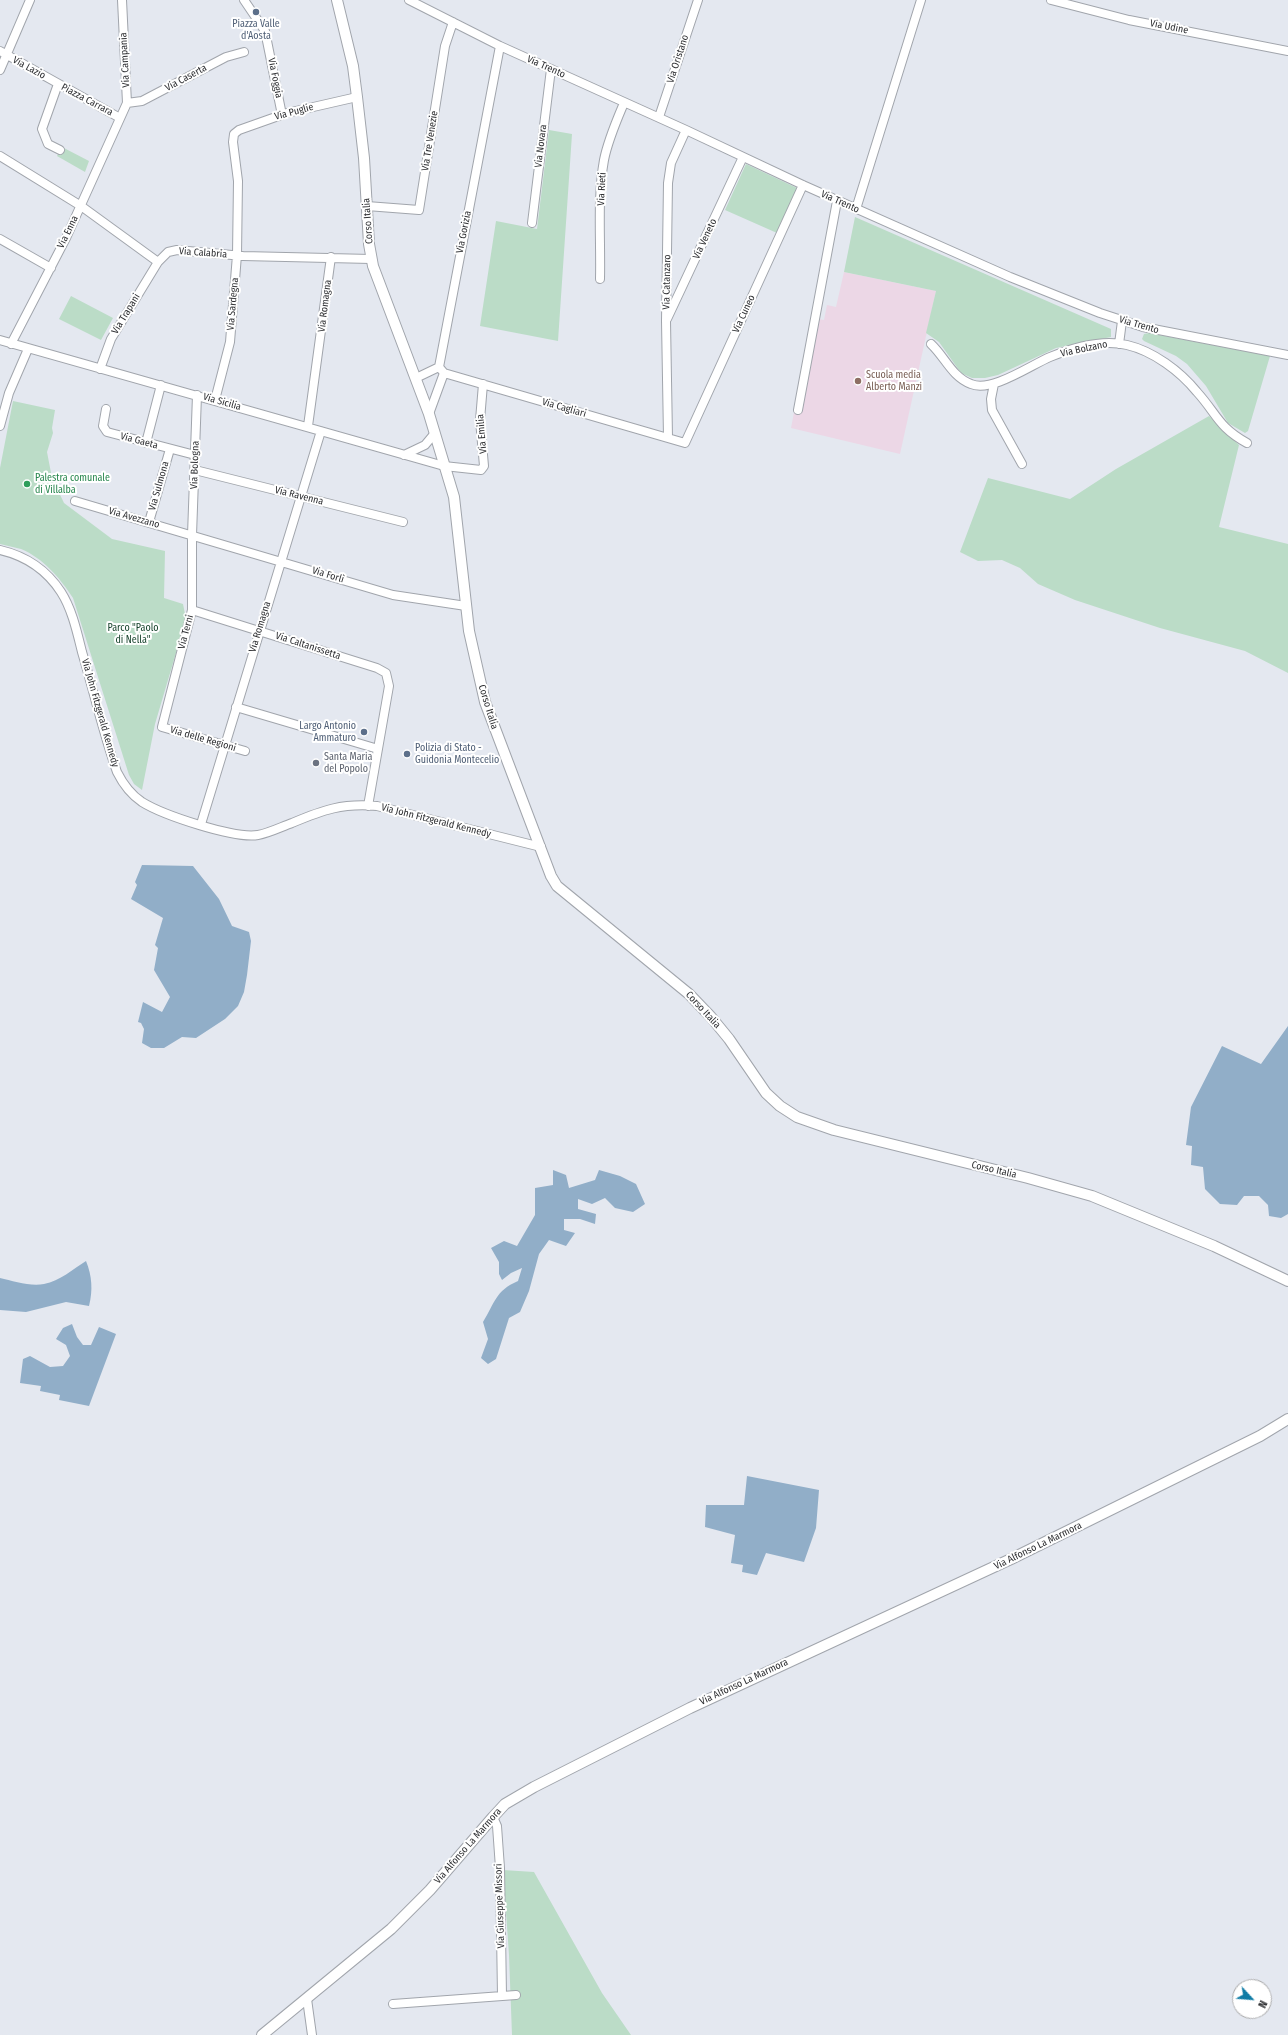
<!DOCTYPE html>
<html>
<head>
<meta charset="utf-8">
<style>
	body { margin:0 }
	#map { position:relative; width:1288px; height:2035px; overflow:hidden; background:#e4e8f0; font-family:"Fira Sans Condensed",sans-serif }
	canvas { display:block }
	.north { position:absolute; left:1232px; top:1979px; width:40px; height:40px; box-sizing:border-box; background:#fff; border:1px solid #acacad; border-radius:50%; rotate:116deg; font-size:11px; font-weight:700; line-height:16px; text-align:center; color:#2f3033 }
	.north::after { content:''; display:block; margin:auto; width:14px; height:18px; background:#0e7ba5; clip-path:polygon(50% 0,100% 100%,50% 72%,0 100%) }
</style>
</head>
<body>
<div id="map">
<canvas width="1288" height="2035"></canvas>
<div class="north">N</div>
</div>
<script>
const g = document.querySelector('canvas').getContext('2d');
g.lineJoin = 'round';
function fillPath(path, color) { g.fillStyle = color; g.fill(path, 'evenodd'); }
function strokePath(path, color, width, dash) { g.strokeStyle = color; g.lineWidth = width; g.lineCap = dash ? 'butt' : 'round'; g.setLineDash(dash || []); g.stroke(path); }
function label(font, color, halo, rows, align = 'center') {
  g.font = font + ' "Fira Sans Condensed",sans-serif'; g.lineWidth = 4; g.setLineDash([]); g.textBaseline = 'middle'; g.strokeStyle = halo; g.fillStyle = color; for (const [text, x, y, turn = 0] of rows) {
    g.save(); g.translate(x, y); g.rotate((+turn || 0) * Math.PI / 180); g.textAlign = isNaN(turn) ? turn : align; if (halo) g.strokeText(text, 0, 0); g.fillText(text, 0, 0); g.restore();
  }
}
const education = new Path2D(`
	M 844,272 L 936,291 L 900,454 L 791,428 L 812,318 L 824,320 L 827,305 L 836,307 Z`);
const green = new Path2D(`
	M 549,130 L 572,134 L 558,341 L 480,326 L 496,221 L 537,229 Z
	M 62,147 L 89,161 L 85,172 L 57,156 Z
	M 746,164 L 797,188 L 777,233 L 725,210 Z
	M 855,217 L 1111,329 L 1111,337 L 1056,348 L 998,375 L 985,378 L 972,378 L 961,373 L 939,342 L 926,333 L 936,291 L 844,272 Z
	M 71,296 L 113,318 L 101,340 L 59,319 Z
	M 1149,333 L 1270,356 L 1248,431 L 1245,433 L 1228,423 L 1206,386 L 1187,364 L 1176,356 L 1144,341 L 1142,339 L 1144,334 Z
	M 13,401 L 55,410 L 52,428 L 53,433 L 47,452 L 52,478 L 64,503 L 112,539 L 165,551 L 164,598 L 183,604 L 186,619 L 155,724 L 142,790 L 134,784 L 129,775 L 73,598 C 60,578 43,558 21,549 C 14,547 7,546 0,544 L 0,468 Z
	M 1209,416 L 1239,445 L 1219,527 L 1288,544 L 1288,673 L 1245,651 L 1160,628 L 1075,600 L 1038,584 L 1020,568 L 1002,560 L 978,561 L 960,552 L 988,478 L 1070,499 L 1116,469 Z
	M 503,1870 L 534,1872 L 602,1993 L 631,2035 L 512,2035 L 509,1955 Z`);
const water = new Path2D(`
	M 142,865 L 193,866 L 219,899 L 232,926 L 249,932 L 251,941 L 247,975 L 244,992 L 238,1006 L 225,1019 L 196,1038 L 182,1037 L 164,1048 L 151,1048 L 142,1043 L 144,1029 L 141,1023 L 138,1022 L 143,1002 L 162,1012 L 170,997 L 154,970 L 158,948 L 155,945 L 163,918 L 131,899 L 137,885 L 135,882 Z
	M 1288,1026 L 1288,1214 L 1281,1218 L 1269,1216 L 1268,1205 L 1259,1196 L 1244,1196 L 1237,1205 L 1220,1204 L 1205,1189 L 1203,1167 L 1191,1165 L 1192,1146 L 1186,1145 L 1191,1107 L 1222,1046 L 1261,1064 Z
	M 553,1170 L 566,1175 L 569,1188 L 595,1180 L 599,1170 L 620,1176 L 636,1184 L 645,1204 L 633,1212 L 615,1208 L 605,1198 L 592,1204 L 578,1199 L 578,1209 L 596,1214 L 595,1224 L 580,1219 L 564,1219 L 564,1230 L 575,1233 L 566,1246 L 549,1240 L 539,1254 L 529,1291 L 520,1312 L 509,1318 L 496,1359 L 488,1364 L 481,1358 L 488,1339 L 483,1322 C 495,1303 495,1291 518,1281 L 522,1268 L 511,1273 L 502,1280 L 499,1274 L 499,1262 L 491,1248 L 504,1241 L 517,1246 L 535,1215 L 535,1188 L 553,1185 Z
	M 86,1261 C 92,1276 93,1290 89,1306 L 66,1302 L 26,1312 L 0,1310 L 0,1278 C 13,1281 31,1287 44,1284 C 60,1281 73,1269 86,1261 Z
	M 72,1324 L 77,1337 L 83,1345 L 91,1345 L 99,1327 L 116,1334 L 89,1406 L 59,1400 L 60,1395 L 40,1391 L 41,1386 L 20,1383 L 23,1359 L 30,1356 L 50,1367 L 63,1366 L 70,1356 L 66,1345 L 56,1339 L 63,1328 Z
	M 747,1476 L 819,1490 L 816,1528 L 804,1562 L 766,1553 L 757,1575 L 742,1572 L 743,1565 L 731,1563 L 735,1535 L 705,1527 L 706,1505 L 744,1505 Z`);
const minor = new Path2D(`
	M 244,0 L 265,31 L 282,115
	M 409,0 L 500,46 L 686,130 L 803,185 L 1010,277 L 1100,313 L 1143,327 L 1288,355
	M 1051,0 L 1129,20 L 1288,51
	M 0,51 L 120,118
	M 0,70 L 30,0
	M 58,84 L 42,129 L 48,144 L 60,150
	M 127,103 L 142,101 L 226,57 L 244,52
	M 659,117 L 698,0
	M 0,156 L 81,206 L 158,262 L 168,252 L 177,250 L 243,256 L 371,259
	M 367,206 L 419,210 L 445,46 L 453,22
	M 856,209 L 921,0
	M 532,223 L 551,69
	M 0,239 L 51,268
	M 600,279 C 601,240 597,199 604,160 C 608,140 616,122 624,103
	M 667,319 L 743,157
	M 0,340 L 444,466 L 481,470 L 484,466 L 480,420 L 483,384
	M 11,344 L 66,238 L 127,103 L 122,0
	M 931,344 C 945,357 952,377 971,384 C 991,393 1031,365 1050,357 C 1072,348 1103,339 1127,345 C 1153,351 1180,371 1197,392 C 1217,414 1218,427 1247,443
	M 1119,344 L 1122,321
	M 100,369 L 111,339 L 158,262
	M 444,373 L 685,443 L 803,185
	M 416,378 L 439,367
	M 994,384 L 991,399 L 992,410 L 1022,464
	M 197,395 L 192,535 L 192,610 L 162,727 L 245,751
	M 215,400 L 230,342 L 237,255 L 238,181 L 233,142 L 234,134 L 239,130 L 287,113 L 357,97
	M 106,409 L 103,426 L 107,432 L 195,455
	M 798,410 L 837,201
	M 429,414 L 444,373 L 439,367 L 500,46
	M 0,426 L 9,393 L 28,349
	M 308,426 L 331,257
	M 668,437 L 666,321 L 668,183 L 671,163 L 686,130
	M 146,443 L 161,385
	M 404,455 L 425,445 L 435,433
	M 195,470 L 403,522
	M 75,501 L 393,595 L 466,606
	M 149,522 L 170,449
	M 0,550 C 26,556 46,569 61,592 C 72,609 77,632 82,652 C 94,692 103,733 117,772 C 123,784 130,794 142,802 C 163,815 234,839 258,835 C 269,833 281,827 292,823 C 323,810 342,803 377,806 L 541,847
	M 192,610 L 377,668 L 386,673 L 389,686 L 368,806
	M 236,707 L 378,749
	M 201,824 L 321,431
	M 493,1817 L 497,1826 L 500,1868 L 502,1996
	M 307,1999 L 312,2035
	M 393,2004 L 516,1995`);
const tertiary = new Path2D(`
	M 337,0 L 353,66 L 357,97 L 364,158 L 369,244 L 373,266 L 429,414 L 454,497 L 469,631 L 485,702 L 551,876 L 557,886 L 689,994 L 711,1017 L 729,1039 L 766,1093 L 780,1106 L 797,1117 L 834,1130 L 1028,1178 L 1092,1196 L 1214,1246 L 1288,1281
	M 262,2035 L 391,1929 L 430,1890 L 493,1817 L 505,1804 L 534,1787 L 690,1708 L 1011,1559 L 1260,1436 L 1288,1419`);
const markers = [
	[256,12,4,"#5c6f8a"],
	[858,381,4,"#8d6e63"],
	[27,484,4,"#2e9e5b"],
	[364,732,4,"#5c6f8a"],
	[407,754,4,"#5c6f8a"],
	[316,763,4,"#6b7280"]
];
const serviceNames = [
	["Piazza Valle",256,24],
	["d'Aosta",256,36],
	["Largo Antonio",356,726,"right"],
	["Ammaturo",356,738,"right"],
	["Polizia di Stato -",415,748,"left"],
	["Guidonia Montecelio",415,760,"left"]
];
const streetNames = [
	["Via Udine",1169,27,11],
	["Via Oristano",678,59,-72],
	["Via Campania",125,60,-93],
	["Via Trento",546,67,24],
	["Via Lazio",29,68,29],
	["Via Caserta",186,78,-28],
	["Via Foggia",275,78,79],
	["Piazza Carrara",87,100,28],
	["Via Puglie",294,112,-15],
	["Via Tre Venezie",430,141,-81],
	["Via Novara",541,146,-83],
	["Via Rieti",602,189,-87],
	["Via Trento",840,202,24],
	["Corso Italia",368,221,-94],
	["Via Enna",68,232,-64],
	["Via Gorizia",464,232,-79],
	["Via Veneto",705,239,-65],
	["Via Calabria",203,253,4],
	["Via Catanzaro",667,282,-89],
	["Via Sardegna",233,304,-85],
	["Via Romagna",325,306,-83],
	["Via Trapani",126,314,-59],
	["Via Cuneo",744,314,-65],
	["Via Trento",1139,325,16],
	["Via Bolzano",1084,349,-12],
	["Via Sicilia",222,402,16],
	["Via Cagliari",564,408,16],
	["Via Emilia",482,434,-95],
	["Via Gaeta",139,441,15],
	["Via Bologna",195,465,-88],
	["Via Sulmona",159,486,-74],
	["Via Ravenna",299,496,14],
	["Via Avezzano",134,518,16],
	["Via Forlì",328,575,17],
	["Via Romagna",260,627,-73],
	["Via Terni",186,632,-75],
	["Via Caltanissetta",308,646,18],
	["Corso Italia",488,707,73],
	["Via John Fitzgerald Kennedy",100,713,74],
	["Via delle Regioni",203,739,16],
	["Via John Fitzgerald Kennedy",436,821,14],
	["Corso Italia",703,1010,47],
	["Corso Italia",994,1170,13],
	["Via Alfonso La Marmora",1038,1546,-26],
	["Via Alfonso La Marmora",744,1682,-25],
	["Via Alfonso La Marmora",468,1846,-49],
	["Via Giuseppe Missori",500,1906,-92]
];
const educationNames = [
	["Scuola media",866,375],
	["Alberto Manzi",866,387]
];
const leisureNames = [
	["Palestra comunale",35,478],
	["di Villalba",35,490]
];
const parkNames = [
	["Parco \"Paolo",133,628],
	["di Nella\"",133,640]
];
const worshipNames = [
	["Santa Maria",324,757],
	["del Popolo",324,769]
];
fillPath(education, '#ecd7e6');
fillPath(green, '#bbdcc7');
fillPath(water, '#91aec8');
strokePath(minor, '#a1a5ac', 10);
strokePath(tertiary, '#a1a5ac', 12);
strokePath(minor, '#fff', 8);
strokePath(tertiary, '#fff', 10);
for (const [x, y, r, color] of markers) { const dot = new Path2D(); dot.arc(x, y, r, 0, 2 * Math.PI); g.fillStyle = color; g.fill(dot); strokePath(dot, '#fff', 1.5); }
label('10px', '#4e5e75', '#fff', serviceNames);
label('10px', '#2f3033', '#fff', streetNames);
label('10px', '#785e54', '#fff', educationNames, 'left');
label('10px', '#27864d', '#fff', leisureNames, 'left');
label('10px', '#113e27', '#fff', parkNames);
label('10px', '#5b616d', '#fff', worshipNames, 'left');
</script>
</body>
</html>
